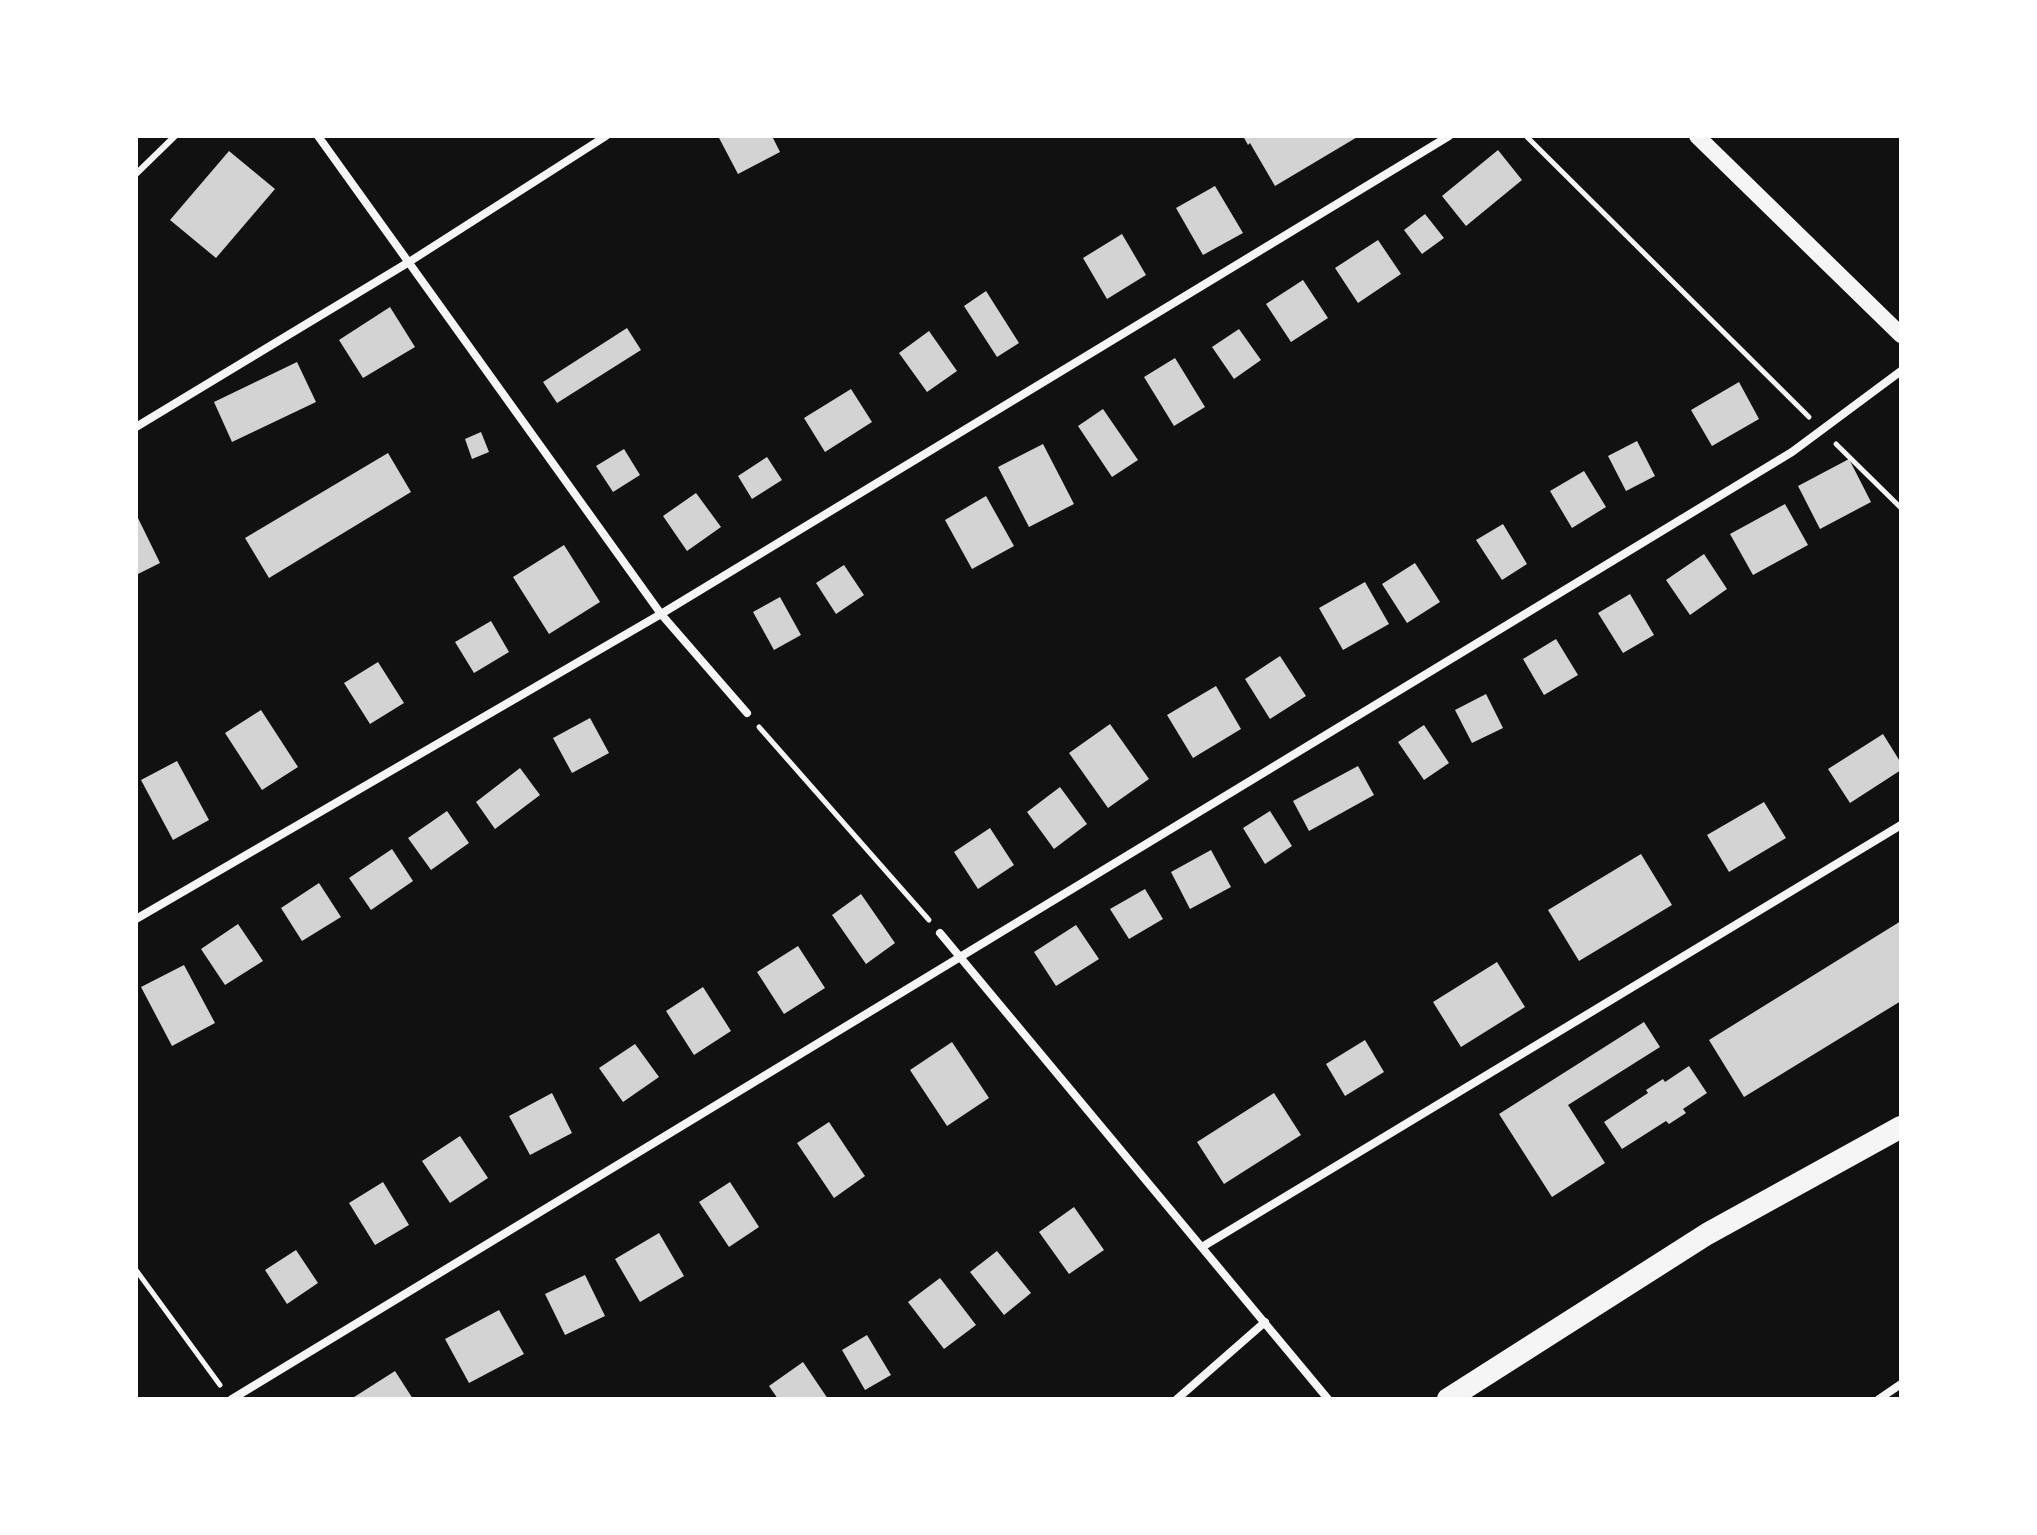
<!DOCTYPE html>
<html>
<head>
<meta charset="utf-8">
<style>
	body { margin:0 }
	#map { position:relative; width:2037px; height:1535px; overflow:hidden; background:#111; font-family:"Open Sans",sans-serif }
	canvas { display:block }
	.frame { position:absolute; inset:0; border:138px solid #fff; pointer-events:none }
</style>
</head>
<body>
<div id="map">
<canvas width="2037" height="1535"></canvas>
<div class="frame"></div>
</div>
<script>
const g = document.querySelector('canvas').getContext('2d');
g.lineJoin = 'round';
function fillPath(path, color) { g.fillStyle = color; g.fill(path, 'evenodd'); }
function strokePath(path, color, width, dash) { g.strokeStyle = color; g.lineWidth = width; g.lineCap = dash ? 'butt' : 'round'; g.setLineDash(dash || []); g.stroke(path); }
const building = new Path2D(`
	M 718,136 L 772,136 L 780,152 L 738,174 Z
	M 1243,136 L 1359,136 L 1275,186 L 1250,143 L 1248,145 Z
	M 1498,150 L 1522,180 L 1466,226 L 1442,196 Z
	M 229,151 L 275,189 L 216,258 L 170,220 Z
	M 1215,186 L 1243,233 L 1203,255 L 1176,208 Z
	M 1425,214 L 1444,238 L 1422,254 L 1404,230 Z
	M 1122,234 L 1146,275 L 1107,299 L 1083,258 Z
	M 1378,240 L 1401,274 L 1358,303 L 1335,268 Z
	M 1303,280 L 1328,318 L 1291,342 L 1266,304 Z
	M 986,291 L 1019,343 L 997,357 L 964,306 Z
	M 390,307 L 415,347 L 363,378 L 339,340 Z
	M 627,328 L 641,350 L 557,403 L 543,382 Z
	M 1239,329 L 1261,360 L 1234,379 L 1212,347 Z
	M 929,331 L 957,371 L 927,392 L 899,353 Z
	M 1175,358 L 1205,407 L 1174,426 L 1144,377 Z
	M 297,362 L 316,402 L 232,442 L 214,402 Z
	M 1739,382 L 1759,419 L 1712,446 L 1691,410 Z
	M 851,389 L 872,422 L 825,452 L 804,418 Z
	M 1103,409 L 1138,460 L 1112,477 L 1078,426 Z
	M 481,432 L 489,452 L 472,459 L 465,439 Z
	M 1637,441 L 1655,476 L 1626,491 L 1608,456 Z
	M 1043,444 L 1074,504 L 1029,527 L 998,467 Z
	M 624,449 L 640,475 L 613,492 L 596,466 Z
	M 388,453 L 411,492 L 269,578 L 245,538 Z
	M 767,457 L 782,480 L 752,499 L 738,476 Z
	M 1849,459 L 1871,502 L 1820,529 L 1798,486 Z
	M 1584,471 L 1606,507 L 1572,528 L 1550,491 Z
	M 696,493 L 721,527 L 687,551 L 663,516 Z
	M 986,496 L 1014,546 L 972,569 L 945,520 Z
	M 1785,504 L 1808,545 L 1753,575 L 1730,534 Z
	M 136,514 L 160,563 L 136,575 Z
	M 1503,524 L 1527,564 L 1502,580 L 1476,540 Z
	M 564,545 L 600,602 L 549,634 L 513,577 Z
	M 1704,554 L 1727,589 L 1690,615 L 1666,580 Z
	M 1415,563 L 1440,602 L 1407,623 L 1382,584 Z
	M 844,565 L 864,595 L 836,614 L 816,583 Z
	M 1365,582 L 1389,624 L 1343,650 L 1319,608 Z
	M 1630,594 L 1654,635 L 1623,653 L 1598,613 Z
	M 780,597 L 801,635 L 774,650 L 753,612 Z
	M 491,621 L 509,652 L 474,673 L 455,642 Z
	M 1556,639 L 1578,675 L 1544,695 L 1523,659 Z
	M 1280,656 L 1306,696 L 1270,719 L 1245,679 Z
	M 378,662 L 404,703 L 370,724 L 344,683 Z
	M 1216,686 L 1241,729 L 1193,758 L 1167,715 Z
	M 1486,694 L 1503,728 L 1472,743 L 1455,710 Z
	M 261,710 L 298,767 L 262,790 L 225,733 Z
	M 590,718 L 609,753 L 572,773 L 553,738 Z
	M 1110,724 L 1149,779 L 1108,808 L 1069,753 Z
	M 1424,725 L 1449,763 L 1424,780 L 1398,742 Z
	M 1883,734 L 1901,763 L 1901,770 L 1850,803 L 1828,769 Z
	M 177,761 L 209,820 L 173,840 L 141,780 Z
	M 1358,766 L 1374,795 L 1309,831 L 1293,801 Z
	M 520,768 L 540,795 L 495,829 L 476,802 Z
	M 1060,787 L 1087,824 L 1054,849 L 1027,812 Z
	M 1764,802 L 1786,838 L 1729,872 L 1707,835 Z
	M 447,811 L 469,843 L 431,870 L 408,838 Z
	M 1270,811 L 1292,846 L 1265,864 L 1243,828 Z
	M 990,828 L 1014,865 L 978,889 L 954,852 Z
	M 392,849 L 413,881 L 371,910 L 349,878 Z
	M 1211,850 L 1231,887 L 1190,909 L 1171,872 Z
	M 1641,854 L 1672,905 L 1579,961 L 1548,910 Z
	M 319,883 L 341,917 L 302,941 L 281,908 Z
	M 1145,889 L 1163,919 L 1129,939 L 1110,909 Z
	M 861,894 L 895,943 L 866,964 L 832,915 Z
	M 1901,921 L 1901,1001 L 1744,1097 L 1709,1040 Z
	M 238,924 L 263,961 L 225,985 L 201,949 Z
	M 1076,925 L 1099,959 L 1056,986 L 1034,952 Z
	M 798,946 L 825,988 L 784,1014 L 757,972 Z
	M 1497,962 L 1525,1007 L 1461,1047 L 1433,1002 Z
	M 184,965 L 215,1023 L 172,1046 L 141,987 Z
	M 703,987 L 731,1031 L 694,1055 L 666,1011 Z
	M 1644,1022 L 1660,1047 L 1568,1105 L 1605,1163 L 1552,1197 L 1499,1114 Z
	M 1365,1040 L 1384,1072 L 1345,1096 L 1326,1064 Z
	M 952,1042 L 989,1098 L 947,1126 L 910,1070 Z
	M 635,1044 L 659,1077 L 623,1102 L 599,1068 Z
	M 1689,1066 L 1707,1093 L 1683,1109 L 1686,1113 L 1669,1124 L 1666,1121 L 1622,1149 L 1604,1122 L 1648,1093 L 1646,1090 L 1663,1079 L 1665,1082 Z
	M 552,1093 L 572,1133 L 530,1155 L 509,1116 Z
	M 1274,1093 L 1301,1135 L 1224,1184 L 1197,1142 Z
	M 829,1122 L 865,1176 L 834,1198 L 797,1143 Z
	M 460,1136 L 488,1178 L 450,1203 L 422,1161 Z
	M 383,1182 L 409,1225 L 375,1245 L 349,1203 Z
	M 730,1182 L 759,1227 L 729,1247 L 699,1202 Z
	M 1074,1207 L 1104,1250 L 1069,1274 L 1039,1232 Z
	M 659,1233 L 684,1276 L 640,1302 L 615,1259 Z
	M 296,1250 L 318,1283 L 287,1304 L 265,1270 Z
	M 997,1251 L 1031,1293 L 1004,1315 L 970,1272 Z
	M 585,1275 L 605,1316 L 565,1335 L 545,1294 Z
	M 940,1278 L 976,1325 L 944,1349 L 908,1302 Z
	M 499,1310 L 524,1354 L 469,1383 L 445,1339 Z
	M 867,1335 L 891,1375 L 865,1390 L 842,1350 Z
	M 803,1362 L 828,1399 L 778,1399 L 769,1386 Z
	M 395,1371 L 413,1399 L 351,1399 Z`);
const path = new Path2D(`
	M 1526,136 L 1809,417
	M 1836,444 L 1901,508
	M 759,727 L 929,920
	M 136,1270 L 220,1385`);
const service = new Path2D(`
	M 136,174 L 175,136`);
const minor = new Path2D(`
	M 318,136 L 661,614 L 747,713
	M 136,427 L 409,262 L 606,136
	M 136,919 L 661,614 L 1449,136
	M 940,933 L 1328,1399
	M 1202,1247 L 1901,825
	M 232,1399 L 1792,452 L 1901,371
	M 1177,1399 L 1265,1322
	M 1879,1399 L 1901,1384`);
const secondary = new Path2D(`
	M 1697,136 L 1901,335`);
const trunk = new Path2D(`
	M 1448,1399 L 1707,1234 L 1901,1127`);
fillPath(building, '#d3d3d3');
strokePath(path, '#f5f5f5', 5);
strokePath(service, '#f5f5f5', 6);
strokePath(minor, '#f5f5f5', 8);
strokePath(secondary, '#f5f5f5', 16);
strokePath(trunk, '#f5f5f5', 22);
</script>
</body>
</html>
